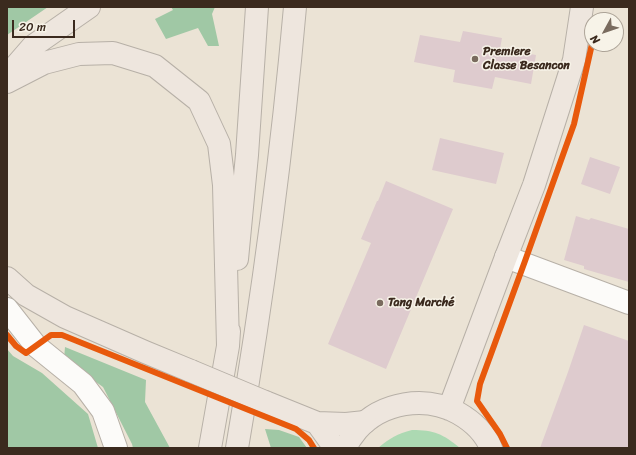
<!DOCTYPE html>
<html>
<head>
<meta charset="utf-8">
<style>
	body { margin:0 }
	#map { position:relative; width:636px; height:455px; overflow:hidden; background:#ebe3d5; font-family:Sriracha,sans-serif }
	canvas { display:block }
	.frame { position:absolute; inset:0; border:8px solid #3b2a1e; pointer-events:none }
	.north { position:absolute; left:584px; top:12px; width:40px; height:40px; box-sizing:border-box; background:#f7f3e8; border:1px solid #aca397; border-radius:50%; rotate:230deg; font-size:11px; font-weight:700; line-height:16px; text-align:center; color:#3b2a1e }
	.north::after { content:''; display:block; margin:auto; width:14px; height:18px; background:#796b5e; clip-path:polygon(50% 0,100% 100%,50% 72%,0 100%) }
	.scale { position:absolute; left:12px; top:20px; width:63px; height:18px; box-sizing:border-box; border:2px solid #3b2a1e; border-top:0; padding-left:5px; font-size:12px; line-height:14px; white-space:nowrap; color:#3b2a1e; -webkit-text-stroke:3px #f7f3e8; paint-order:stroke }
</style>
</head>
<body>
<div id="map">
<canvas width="636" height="455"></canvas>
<div class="frame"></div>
<div class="north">N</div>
<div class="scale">20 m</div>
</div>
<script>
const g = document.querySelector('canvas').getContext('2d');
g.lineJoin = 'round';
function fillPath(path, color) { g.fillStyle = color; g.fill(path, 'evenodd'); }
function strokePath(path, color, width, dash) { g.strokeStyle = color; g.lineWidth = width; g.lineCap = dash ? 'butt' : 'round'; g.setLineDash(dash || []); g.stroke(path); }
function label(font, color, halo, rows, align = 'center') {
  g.font = font + ' Sriracha,sans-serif'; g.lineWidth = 3; g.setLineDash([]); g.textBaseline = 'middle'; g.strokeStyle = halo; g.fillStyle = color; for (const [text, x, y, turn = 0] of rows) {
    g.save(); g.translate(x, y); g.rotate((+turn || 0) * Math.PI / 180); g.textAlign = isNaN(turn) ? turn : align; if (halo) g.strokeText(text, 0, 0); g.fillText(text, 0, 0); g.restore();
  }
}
const green = new Path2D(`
	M 412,430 C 434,430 443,434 460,448 L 378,448 C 390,438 397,434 412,430 Z`);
const forest = new Path2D(`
	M 7,7 L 48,7 L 7,35 Z
	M 171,7 L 215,7 L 212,14 L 219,46 L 208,46 L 198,28 L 166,39 L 155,19 L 173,10 Z
	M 65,347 L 146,380 L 145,402 L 170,448 L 133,448 L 132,444 L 103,387 L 64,359 Z
	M 7,349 L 13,356 L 42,373 L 88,414 L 98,448 L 7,448 Z
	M 265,429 L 279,430 L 299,437 L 307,448 L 271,448 Z`);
const building = new Path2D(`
	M 463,31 L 502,38 L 500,49 L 536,55 L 531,84 L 495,77 L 492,89 L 453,82 L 455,70 L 414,62 L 420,35 L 460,42 Z
	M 440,138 L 504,153 L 496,184 L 432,170 Z
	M 590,157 L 620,167 L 610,194 L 581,184 Z
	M 386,181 L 453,209 L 386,369 L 328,344 L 371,243 L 361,239 L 377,201 L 378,201 Z
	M 576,216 L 589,220 L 591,218 L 629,229 L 629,282 L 584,269 L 584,266 L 564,260 Z
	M 584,325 L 629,341 L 629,448 L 540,448 L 568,372 Z`);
const minor = new Path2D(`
	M 506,257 L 629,303
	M 7,309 L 36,346 L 83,384 L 103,411 L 116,448`);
const major = new Path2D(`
	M 449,409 L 506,257 L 534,185 L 574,60 L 582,7
	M 345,448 C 348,442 352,436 357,430 C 382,402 425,395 458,413 C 472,421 485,433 491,448`);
const highway = new Path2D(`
	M 7,76 L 33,46 L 89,7
	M 7,82 L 44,63 L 79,54 L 113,53 L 155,66 L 199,101 L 219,144 L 224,185 L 228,346
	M 237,259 L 247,155 L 257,7
	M 7,278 L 26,295 L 65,317 L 145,352 L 191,371
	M 265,402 L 317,423 L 346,424 L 365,422
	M 317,423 L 335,448
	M 210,448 L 228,346 L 229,331
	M 237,448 C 262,302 282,155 295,7`);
const highwayBridge = new Path2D(`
	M 191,371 L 265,402`);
const cycleway = new Path2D(`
	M 7,335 L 16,346 L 26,353 L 51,335 L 62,335 L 296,429 L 309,440 L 314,448
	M 507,448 L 500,434 L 477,401 L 480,384 L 525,261 L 574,124 L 592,44`);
const markers = [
	[475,59,4,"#796b5e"],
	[380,303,4,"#796b5e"]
];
const poiNames = [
	["Premiere",483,52],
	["Classe Besancon",483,66],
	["Tang Marché",388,303]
];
fillPath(green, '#acd9b2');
fillPath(forest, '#a0c8a5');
fillPath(building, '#decbce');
strokePath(minor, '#b7b0a7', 24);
strokePath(major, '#b7b0a7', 24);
strokePath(highway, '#b7b0a7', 24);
strokePath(minor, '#fcfbf9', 22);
strokePath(major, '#eee6de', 22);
strokePath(highway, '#eee6de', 22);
strokePath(highwayBridge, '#b7b0a7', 24, []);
strokePath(highwayBridge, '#eee6de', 22);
strokePath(cycleway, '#e8590c', 6);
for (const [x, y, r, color] of markers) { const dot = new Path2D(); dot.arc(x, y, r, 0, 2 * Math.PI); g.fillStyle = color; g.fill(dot); strokePath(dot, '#f7f3e8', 1.5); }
label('bold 12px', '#3b2a1e', '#f7f3e8', poiNames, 'left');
</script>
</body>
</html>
